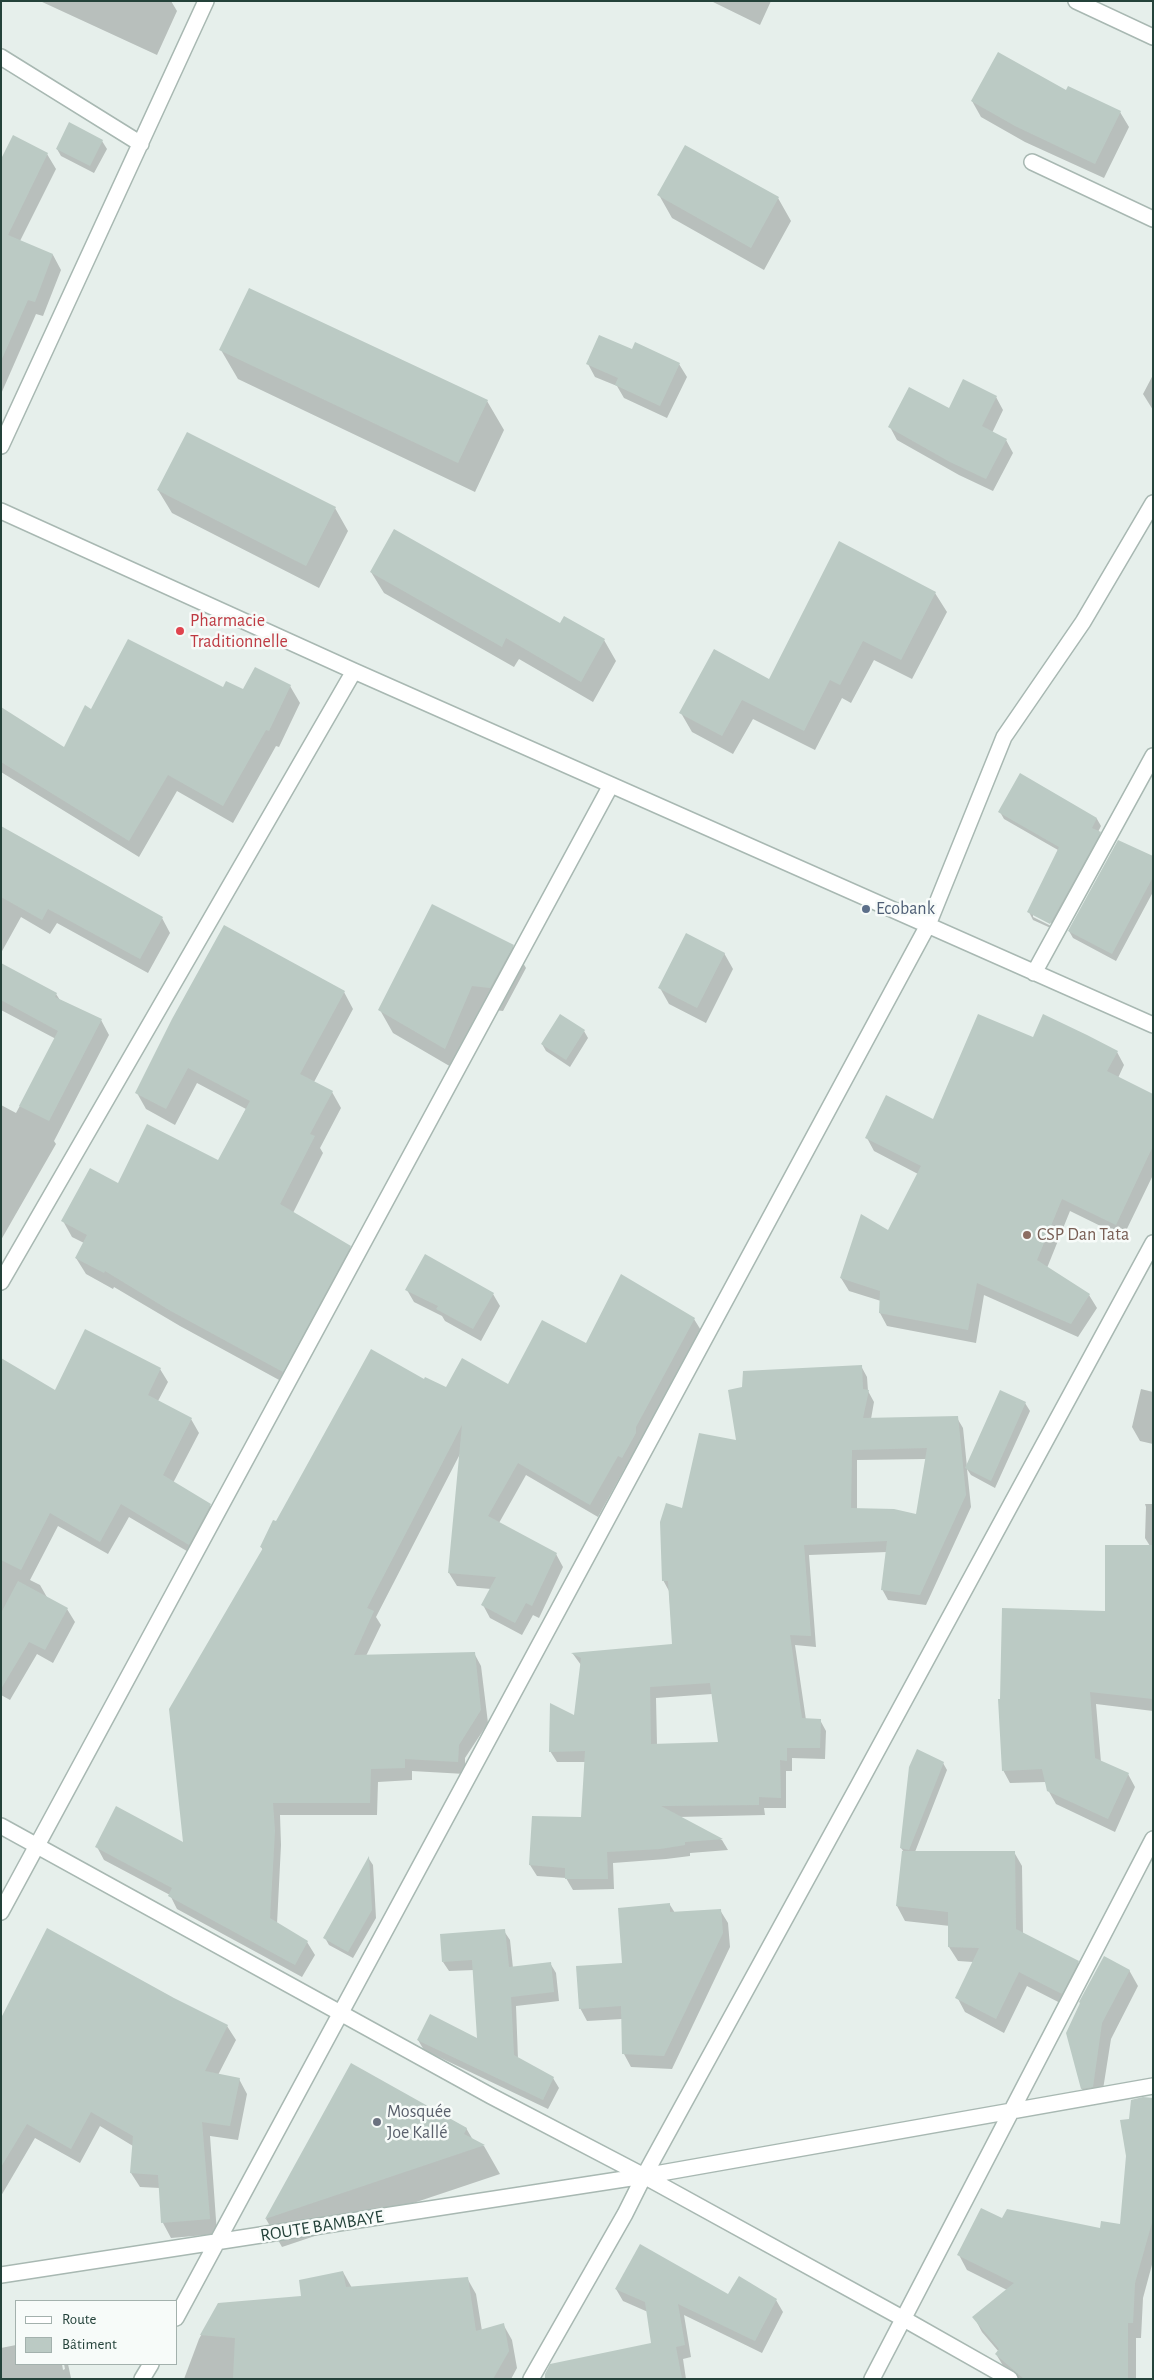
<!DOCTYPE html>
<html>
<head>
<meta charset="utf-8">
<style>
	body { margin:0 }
	#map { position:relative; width:1154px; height:2380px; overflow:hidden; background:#e6efeb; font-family:"Alegreya Sans",sans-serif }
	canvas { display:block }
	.frame { position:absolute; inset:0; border:2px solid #24423a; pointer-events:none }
	.legend { position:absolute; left:15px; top:2300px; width:162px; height:65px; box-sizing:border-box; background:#f7fbf9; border:1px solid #a3b1ad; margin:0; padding:6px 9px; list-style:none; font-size:15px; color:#24423a }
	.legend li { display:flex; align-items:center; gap:10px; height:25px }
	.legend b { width:25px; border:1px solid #a3b1ad }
</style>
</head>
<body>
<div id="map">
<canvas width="1154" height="2380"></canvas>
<div class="frame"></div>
<ul class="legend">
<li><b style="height:6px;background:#fff"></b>Route</li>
<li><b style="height:14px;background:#bbcac4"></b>Bâtiment</li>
</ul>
</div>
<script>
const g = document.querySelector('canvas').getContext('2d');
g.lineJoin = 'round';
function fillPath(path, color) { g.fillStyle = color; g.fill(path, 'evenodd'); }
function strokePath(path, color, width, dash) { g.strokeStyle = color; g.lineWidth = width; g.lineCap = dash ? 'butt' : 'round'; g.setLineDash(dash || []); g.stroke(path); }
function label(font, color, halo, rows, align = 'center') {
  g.font = font + ' "Alegreya Sans",sans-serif'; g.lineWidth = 5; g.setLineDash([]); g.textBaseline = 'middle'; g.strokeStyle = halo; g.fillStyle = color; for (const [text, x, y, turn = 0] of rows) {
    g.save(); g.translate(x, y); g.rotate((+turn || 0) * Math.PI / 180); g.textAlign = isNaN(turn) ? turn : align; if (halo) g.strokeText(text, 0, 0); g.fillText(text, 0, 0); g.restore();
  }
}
const shadow = new Path2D(`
	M 40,1 L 171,1 L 177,11 L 157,55 Z
	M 711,1 L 771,1 L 760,25 Z
	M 1066,92 L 1120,112 L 1129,127 L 1104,178 L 1025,142 L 981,117 L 972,101 Z
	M 14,137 L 47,154 L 56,169 L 20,241 L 53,255 L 61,270 L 43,316 L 36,314 L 1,394 L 1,283 Z
	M 102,141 L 107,149 L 94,173 L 61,156 L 57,149 Z
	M 659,195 L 778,198 L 791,221 L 764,270 L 672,218 Z
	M 221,350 L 487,401 L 504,430 L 475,492 L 238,379 Z
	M 632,351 L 679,364 L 687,377 L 667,418 L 624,398 L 617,386 L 595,377 L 588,364 Z
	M 1153,375 L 1153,410 L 1143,394 Z
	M 996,397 L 1003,410 L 992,433 L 1006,440 L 1013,453 L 993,491 L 959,475 L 897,440 L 890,427 Z
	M 158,490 L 335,508 L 348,531 L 319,588 L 172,513 Z
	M 371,572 L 560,624 L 604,640 L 616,661 L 593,702 L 519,659 L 514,667 L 384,593 Z
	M 935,593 L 947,612 L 912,679 L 874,660 L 851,703 L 842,698 L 815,750 L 753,719 L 733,754 L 692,732 L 681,713 L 770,681 Z
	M 290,686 L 300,703 L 279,747 L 276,746 L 233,823 L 177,791 L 139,857 L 1,772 L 1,709 L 64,749 L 92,710 L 224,689 L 243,691 Z
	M 1020,775 L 1097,819 L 1101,826 L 1098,832 L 1104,840 L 1055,930 L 1033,920 L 1029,912 L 1058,850 L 1004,819 L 1000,812 ZM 1033,914 L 1056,925 L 1055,928 L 1033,917 Z
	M 1,827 L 162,918 L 170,933 L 148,973 L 57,923 L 50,934 L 21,917 L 1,953 Z
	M 1153,858 L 1153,892 L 1116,961 L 1073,938 L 1069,931 Z
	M 513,946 L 526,968 L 503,1011 L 485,1009 L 458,1071 L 393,1033 L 380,1010 Z
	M 724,953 L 733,969 L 706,1023 L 669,1004 L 660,988 Z
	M 1,964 L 56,994 L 60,1000 L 101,1020 L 109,1035 L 54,1141 L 56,1144 L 1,1240 L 1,1105 L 16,1113 L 56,1039 L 1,1010 Z
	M 344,992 L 353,1009 L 314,1082 L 332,1092 L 341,1108 L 320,1148 L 323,1153 L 293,1213 L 350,1247 L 359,1263 L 292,1387 L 180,1326 L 114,1287 L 113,1289 L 86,1274 L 76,1258 L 84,1243 L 72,1237 L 63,1221 L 118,1185 L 219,1162 L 246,1109 L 197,1083 L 175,1125 L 146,1109 L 137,1093 L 173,1019 Z
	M 584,1031 L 588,1038 L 570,1067 L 546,1051 L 542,1044 Z
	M 1033,1039 L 1117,1052 L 1124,1065 L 1118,1078 L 1153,1096 L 1153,1175 L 1123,1237 L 1070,1211 L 1047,1268 L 1089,1295 L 1097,1308 L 1078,1337 L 984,1295 L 976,1343 L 887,1326 L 880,1313 L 881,1301 L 849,1291 L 841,1278 L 889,1231 L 918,1174 L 874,1151 L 867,1138 L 934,1121 Z
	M 407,1290 L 493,1294 L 500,1306 L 481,1341 L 445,1321 L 442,1316 L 414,1302 Z
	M 694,1319 L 702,1332 L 630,1470 L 625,1468 L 598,1517 L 526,1475 L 499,1523 L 556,1554 L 563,1567 L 539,1618 L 533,1615 L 522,1635 L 490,1618 L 483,1605 L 491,1589 L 457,1586 L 449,1573 L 460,1454 L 376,1617 L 381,1625 L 366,1656 L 474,1653 L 481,1666 L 488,1723 L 465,1758 L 465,1774 L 412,1771 L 412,1780 L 378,1782 L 377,1815 L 280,1815 L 281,1845 L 277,1924 L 307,1942 L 315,1955 L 302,1977 L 177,1909 L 170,1895 L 104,1860 L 97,1847 L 184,1844 L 263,1550 L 261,1547 L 276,1523 L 425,1381 L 447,1389 L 509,1386 L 586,1345 Z
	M 861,1366 L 867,1377 L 868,1391 L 874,1402 L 871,1419 L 957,1418 L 963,1428 L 967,1467 L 1025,1403 L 1030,1411 L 995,1488 L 971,1475 L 967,1469 L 971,1507 L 926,1605 L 888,1600 L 882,1589 L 887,1552 L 809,1555 L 816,1647 L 795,1645 L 806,1720 L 820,1720 L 826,1731 L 825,1759 L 792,1758 L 792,1771 L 786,1771 L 786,1808 L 764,1808 L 765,1815 L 678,1817 L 722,1840 L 728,1850 L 690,1853 L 690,1856 L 666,1859 L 613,1863 L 614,1889 L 573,1890 L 566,1878 L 537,1876 L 530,1865 L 533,1817 L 582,1818 L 585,1762 L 557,1762 L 550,1751 L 575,1716 L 581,1665 L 573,1654 L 673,1645 L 669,1591 L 663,1580 L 683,1509 L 738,1441 ZM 926,1459 L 917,1515 L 857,1509 L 857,1460 ZM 712,1694 L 719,1743 L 657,1745 L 656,1698 Z
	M 1,1367 L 55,1391 L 160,1369 L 168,1382 L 158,1401 L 191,1419 L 199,1433 L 173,1483 L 210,1505 L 218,1518 L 197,1557 L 129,1517 L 108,1554 L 58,1526 L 30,1580 L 40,1585 L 48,1599 L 67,1609 L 75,1622 L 53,1663 L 37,1654 L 10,1700 L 1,1695 Z
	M 1141,1389 L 1153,1392 L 1153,1444 L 1140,1441 L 1132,1427 Z
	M 1145,1504 L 1153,1504 L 1153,1711 L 1096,1704 L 1101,1762 L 1128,1774 L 1135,1787 L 1115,1832 L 1056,1804 L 1048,1790 L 1046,1782 L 1010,1783 L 1003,1770 L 1150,1546 L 1145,1538 L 1146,1507 Z
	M 943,1763 L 947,1770 L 915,1852 L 1014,1852 L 1022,1866 L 1023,1934 L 1078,1962 L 1087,1976 L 1070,2008 L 1027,1986 L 1004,2033 L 965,2012 L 957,1997 L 973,1962 L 958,1961 L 949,1947 L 950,1926 L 905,1921 L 897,1906 L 904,1852 L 901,1848 Z
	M 369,1859 L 373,1865 L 376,1918 L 353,1958 L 329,1945 L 325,1938 Z
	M 670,1905 L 675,1913 L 720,1910 L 728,1923 L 730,1947 L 672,2069 L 631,2067 L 624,2054 L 622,2019 L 587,2021 L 580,2008 L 624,1964 Z
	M 504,1931 L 510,1940 L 513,1968 L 550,1963 L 556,1973 L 559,2001 L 516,2006 L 518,2059 L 553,2078 L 559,2088 L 548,2109 L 424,2050 L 418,2040 L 479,2040 L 474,1970 L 449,1971 L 443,1962 Z
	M 1129,1970 L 1138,1986 L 1111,2039 L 1101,2102 L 1091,2104 L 1082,2089 L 1081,2005 Z
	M 174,1999 L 227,2026 L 236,2040 L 218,2075 L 239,2079 L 247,2094 L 238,2140 L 210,2136 L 217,2234 L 171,2238 L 163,2223 L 160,2188 L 140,2187 L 131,2173 L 133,2146 L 100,2126 L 80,2163 L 35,2138 L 1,2196 L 1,2116 Z
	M 351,2065 L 466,2128 L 473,2140 L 484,2146 L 500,2174 L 282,2247 L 266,2219 Z
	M 1153,2116 L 1153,2261 L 1143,2298 L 1141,2338 L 1136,2338 L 1136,2379 L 1016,2379 L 1005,2369 L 996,2354 L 999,2352 L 982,2332 L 974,2317 L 1007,2290 L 967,2270 L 959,2255 L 1003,2220 L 1101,2229 L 1122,2225 Z
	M 343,2272 L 352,2288 L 467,2278 L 476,2294 L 482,2331 L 503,2324 L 512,2340 L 517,2368 L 511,2379 L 184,2379 L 199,2339 L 218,2304 L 302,2297 Z
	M 616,2289 L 776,2300 L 783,2312 L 762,2353 L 684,2315 L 691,2357 L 683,2359 L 686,2379 L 556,2379 L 653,2344 L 648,2312 L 623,2301 Z
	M 16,2345 L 16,2364 L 62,2364 L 63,2370 L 65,2369 L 64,2364 L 68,2364 L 71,2378 L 1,2379 L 1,2348 Z`);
const building = new Path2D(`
	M 998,52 L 1066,90 L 1068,86 L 1121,111 L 1095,164 L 1015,126 L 971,101 Z
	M 69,122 L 103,140 L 90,166 L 56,149 Z
	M 13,135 L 48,153 L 8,235 L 53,254 L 35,302 L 28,300 L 1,361 L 1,159 Z
	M 685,145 L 779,197 L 751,248 L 657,195 Z
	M 249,288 L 488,400 L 458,463 L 219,350 Z
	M 599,335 L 632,349 L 635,342 L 680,363 L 660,406 L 615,385 L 618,378 L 586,364 Z
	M 963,379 L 997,396 L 982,426 L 1007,439 L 986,479 L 950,462 L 888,427 L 909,387 L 949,408 Z
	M 187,432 L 336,507 L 306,566 L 157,490 Z
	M 394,529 L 560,623 L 564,616 L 605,639 L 581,682 L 506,638 L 502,647 L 370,572 Z
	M 839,541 L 936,592 L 901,660 L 863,641 L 840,685 L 830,680 L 804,731 L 742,700 L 722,736 L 679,713 L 714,649 L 769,679 Z
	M 128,639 L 223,687 L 226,681 L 243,689 L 255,667 L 291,685 L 269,731 L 266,730 L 223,806 L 168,775 L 129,841 L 1,762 L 1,707 L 64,747 L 85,705 L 91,709 Z
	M 1020,773 L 1097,818 L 1092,828 L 1101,832 L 1050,924 L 1027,912 L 1059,847 L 998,812 Z
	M 1,826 L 163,917 L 140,959 L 48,909 L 42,920 L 1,897 Z
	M 1118,840 L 1153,856 L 1153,877 L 1112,954 L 1068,931 Z
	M 432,904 L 514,945 L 490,988 L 472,986 L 445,1049 L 378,1010 Z
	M 224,925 L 345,991 L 300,1074 L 333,1091 L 310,1134 L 315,1136 L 280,1204 L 351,1246 L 283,1372 L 169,1310 L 105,1271 L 104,1273 L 75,1258 L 87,1235 L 61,1221 L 90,1168 L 118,1183 L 147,1124 L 218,1160 L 250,1101 L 188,1068 L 166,1109 L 135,1093 L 172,1019 Z
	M 686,933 L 725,953 L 697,1008 L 658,988 Z
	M 1,963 L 57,993 L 55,997 L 102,1019 L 49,1121 L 19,1106 L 58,1031 L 1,1000 Z
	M 560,1014 L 585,1030 L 566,1060 L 541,1044 Z
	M 978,1014 L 1033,1037 L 1043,1014 L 1087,1035 L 1118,1051 L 1107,1071 L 1153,1094 L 1153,1146 L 1116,1225 L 1062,1199 L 1037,1260 L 1090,1294 L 1071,1324 L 977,1283 L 968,1330 L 879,1313 L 880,1291 L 840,1278 L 861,1214 L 888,1230 L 921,1166 L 865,1138 L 886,1095 L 933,1119 Z
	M 425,1254 L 494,1293 L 473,1329 L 436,1309 L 438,1306 L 405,1290 Z
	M 621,1274 L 695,1318 L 636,1427 L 636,1433 L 622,1458 L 618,1456 L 590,1505 L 518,1463 L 488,1516 L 557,1553 L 532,1606 L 526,1603 L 515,1623 L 481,1605 L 496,1577 L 448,1573 L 462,1425 L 367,1608 L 374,1611 L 354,1655 L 475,1652 L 481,1710 L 459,1745 L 458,1762 L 405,1759 L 405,1768 L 371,1769 L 370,1803 L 273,1803 L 275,1831 L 270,1918 L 308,1941 L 295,1965 L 168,1896 L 172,1888 L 95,1847 L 116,1806 L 183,1842 L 169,1709 L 263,1548 L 260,1547 L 273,1520 L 276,1521 L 371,1349 L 424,1379 L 425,1377 L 446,1387 L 462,1358 L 508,1384 L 542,1320 L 586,1343 Z
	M 85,1329 L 161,1368 L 148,1395 L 192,1418 L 163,1475 L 211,1504 L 189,1545 L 121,1504 L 100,1542 L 50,1513 L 21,1570 L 1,1560 L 1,1358 L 55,1390 Z
	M 862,1365 L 863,1389 L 869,1390 L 863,1418 L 958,1416 L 966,1495 L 920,1595 L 881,1590 L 887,1541 L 804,1545 L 811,1636 L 790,1635 L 802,1718 L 821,1719 L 820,1748 L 787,1748 L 787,1761 L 780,1760 L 781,1798 L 759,1797 L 759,1805 L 661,1806 L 723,1839 L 685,1842 L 685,1845 L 660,1849 L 607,1852 L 608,1879 L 565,1879 L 565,1868 L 529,1865 L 532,1816 L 581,1817 L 585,1751 L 549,1752 L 550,1703 L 574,1715 L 581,1658 L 571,1653 L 672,1644 L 668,1581 L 662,1581 L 660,1522 L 666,1503 L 682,1508 L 699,1433 L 736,1440 L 728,1390 L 742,1387 L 743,1371 ZM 927,1448 L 916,1514 L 894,1509 L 851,1508 L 852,1450 ZM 710,1683 L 718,1742 L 651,1744 L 650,1687 Z
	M 1000,1390 L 1026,1402 L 991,1481 L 965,1468 Z
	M 1105,1545 L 1153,1545 L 1153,1699 L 1090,1692 L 1095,1758 L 1129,1773 L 1108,1819 L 1047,1791 L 1042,1769 L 1002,1771 L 998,1699 L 1000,1699 L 1002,1608 L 1105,1611 Z
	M 18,1581 L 68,1608 L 45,1650 L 29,1642 L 1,1689 L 1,1613 Z
	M 917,1749 L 944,1762 L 909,1850 L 900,1848 L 909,1767 Z
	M 902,1851 L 1015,1851 L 1016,1929 L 1079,1961 L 1062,1994 L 1019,1972 L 996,2019 L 955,1998 L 979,1948 L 948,1947 L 948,1912 L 896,1906 Z
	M 369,1856 L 372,1910 L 348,1952 L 323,1938 Z
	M 670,1903 L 670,1912 L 721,1909 L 723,1933 L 664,2056 L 622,2054 L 621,2006 L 579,2009 L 576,1966 L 622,1963 L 618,1908 Z
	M 47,1928 L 174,1998 L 228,2025 L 205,2071 L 240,2078 L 230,2126 L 202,2122 L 210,2219 L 161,2223 L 158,2175 L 130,2173 L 133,2136 L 91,2112 L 71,2149 L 27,2124 L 1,2167 L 1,2018 Z
	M 505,1929 L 509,1967 L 551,1962 L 554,1992 L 511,1997 L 514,2055 L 554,2077 L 543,2100 L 417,2040 L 430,2014 L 477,2038 L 472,1960 L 442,1962 L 440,1934 Z
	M 1104,1956 L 1130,1970 L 1102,2023 L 1093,2087 L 1081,2089 L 1066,2033 L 1080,2003 L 1079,2002 Z
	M 351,2063 L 467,2128 L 464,2134 L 485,2145 L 265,2219 Z
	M 1143,2097 L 1153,2098 L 1153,2219 L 1135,2283 L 1133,2323 L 1128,2323 L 1128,2379 L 1024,2379 L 995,2354 L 999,2349 L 972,2317 L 1014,2283 L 957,2255 L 981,2208 L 1002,2218 L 1007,2209 L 1100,2228 L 1101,2221 L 1120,2224 L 1126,2156 L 1120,2120 L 1129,2119 L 1131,2100 Z
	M 640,2244 L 728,2294 L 739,2276 L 777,2299 L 755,2341 L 678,2304 L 685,2345 L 676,2347 L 682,2379 L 545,2379 L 545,2374 L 550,2364 L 651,2343 L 645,2302 L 615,2289 Z
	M 343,2271 L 346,2287 L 468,2277 L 476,2331 L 504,2323 L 509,2351 L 493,2379 L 233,2379 L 235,2338 L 200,2335 L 218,2303 L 301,2296 L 299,2280 Z`);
const minor = new Path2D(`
	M 1076,1 L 1153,37
	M 1,57 L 141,144
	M 1032,162 L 1153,219
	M 1,446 L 206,1
	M 1,511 L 354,671 L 1153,1025
	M 1034,973 L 1153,756
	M 1,1282 L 354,671
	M 1,1826 L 491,2096 L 644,2176 L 904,2319 L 1010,2379
	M 1,1912 L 611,785
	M 1,2275 L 644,2176 L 1153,2086
	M 176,2318 L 928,925 L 1004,737 L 1083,622 L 1153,503
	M 142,2379 L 151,2364
	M 531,2379 L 625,2214 L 644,2176 L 858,1786 L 1153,1243
	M 872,2379 L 1153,1839`);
const markers = [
	[180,631,5,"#e0444e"],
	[866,909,5,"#5c6f8a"],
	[1027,1235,5,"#8d6e63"],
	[377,2122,5,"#6b7280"]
];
const healthNames = [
	["Pharmacie",190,621],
	["Traditionnelle",190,642]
];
const serviceNames = [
	["Ecobank",876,909]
];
const educationNames = [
	["CSP Dan Tata",1037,1235]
];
const worshipNames = [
	["Mosquée",387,2112],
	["Joe Kallé",387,2133]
];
const streetNames = [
	["ROUTE BAMBAYE",322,2226,-9]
];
fillPath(shadow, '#0003');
fillPath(building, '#bbcac4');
strokePath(minor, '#a8b8b2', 18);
strokePath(minor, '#fff', 15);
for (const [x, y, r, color] of markers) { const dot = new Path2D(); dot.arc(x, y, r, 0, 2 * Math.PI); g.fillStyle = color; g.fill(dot); strokePath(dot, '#f7fbf9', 2); }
label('18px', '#be3a42', '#f7fbf9', healthNames, 'left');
label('18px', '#4e5e75', '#f7fbf9', serviceNames, 'left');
label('18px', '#785e54', '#f7fbf9', educationNames, 'left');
label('18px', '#5b616d', '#f7fbf9', worshipNames, 'left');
label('18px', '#24423a', '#f7fbf9', streetNames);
</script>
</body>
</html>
